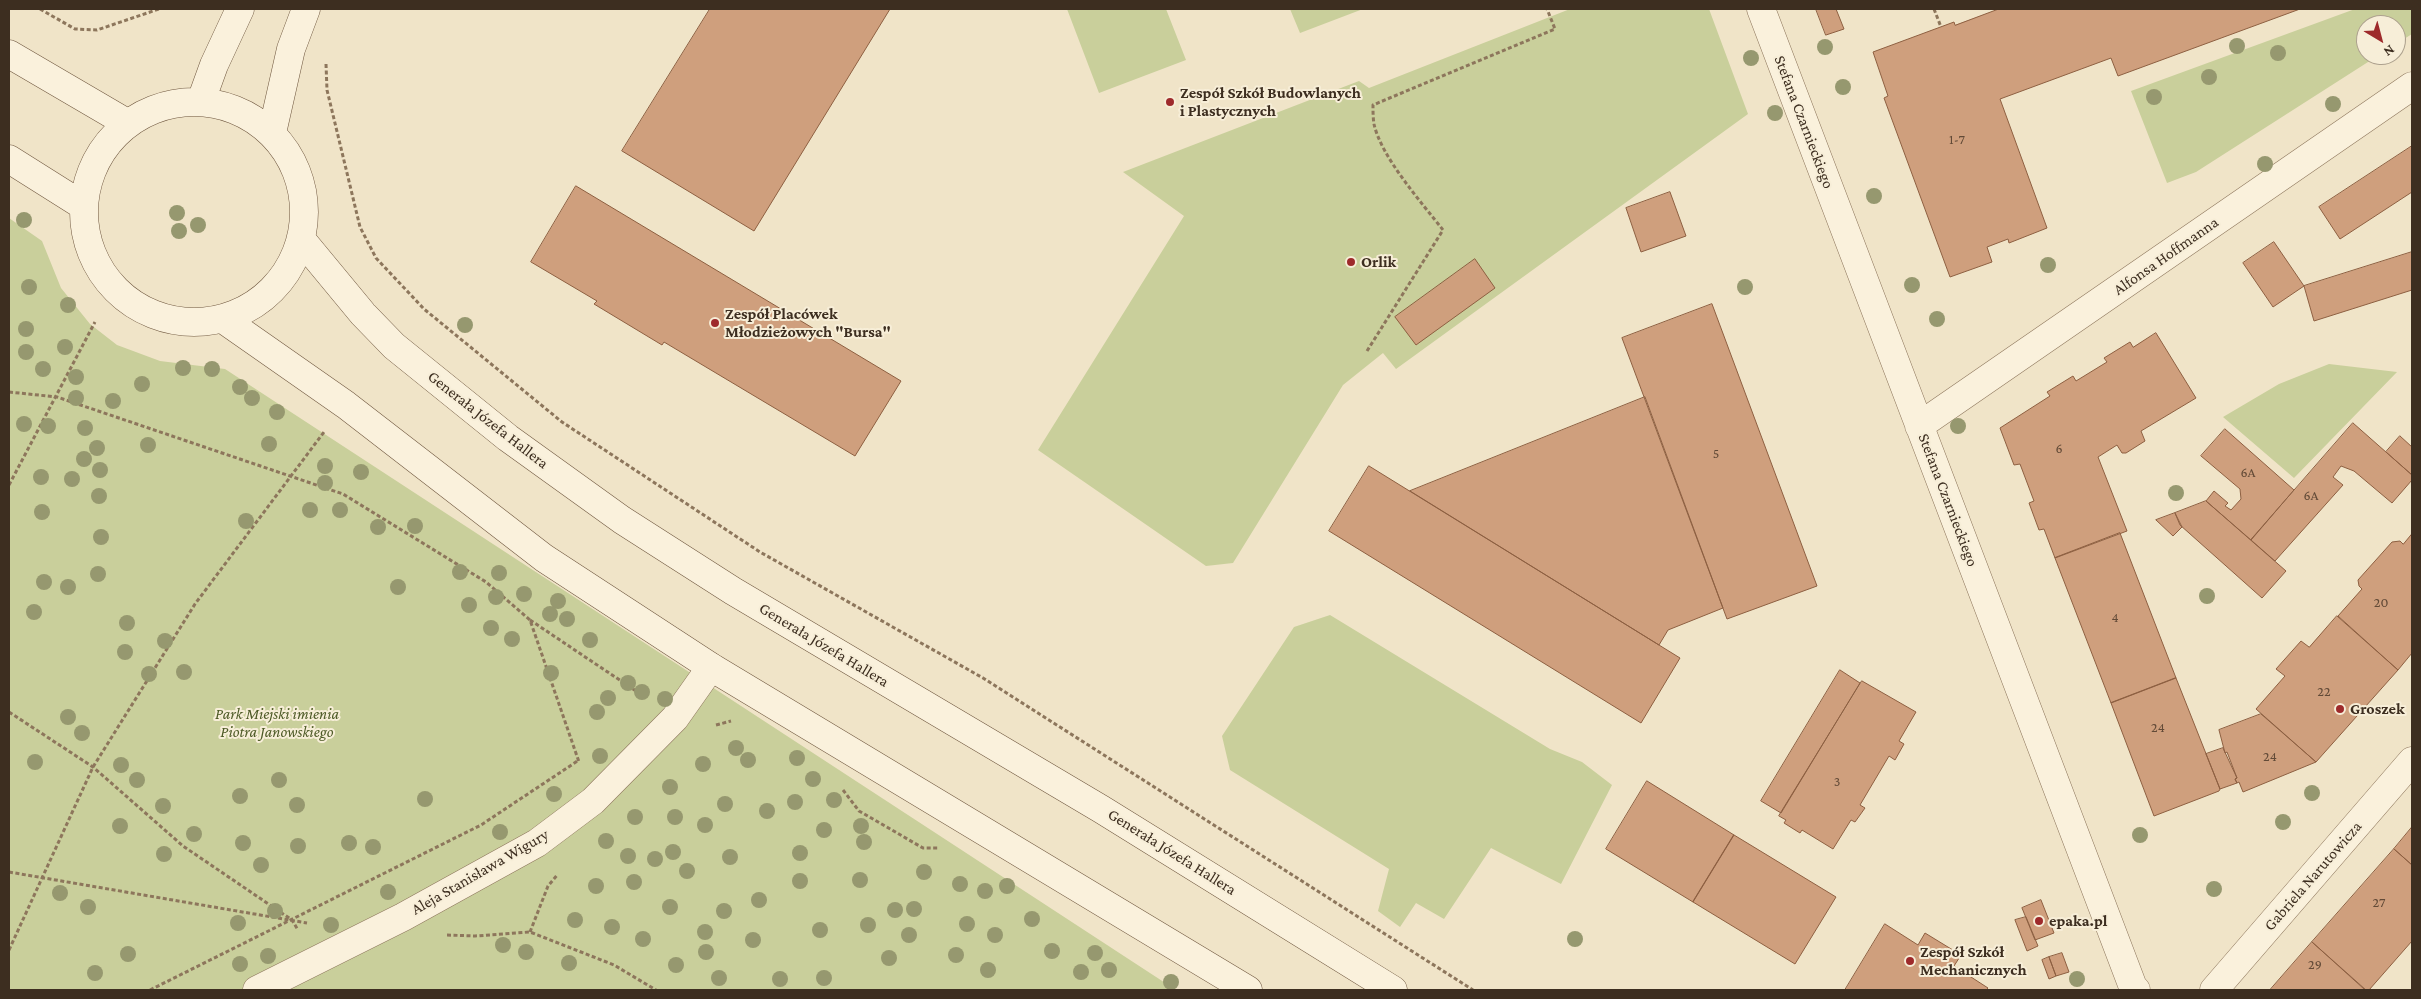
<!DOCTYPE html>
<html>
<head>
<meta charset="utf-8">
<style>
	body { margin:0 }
	#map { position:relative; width:2421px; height:999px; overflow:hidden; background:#f0e4c8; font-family:"Crimson Pro",serif }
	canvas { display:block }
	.frame { position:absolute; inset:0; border:10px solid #3d2e20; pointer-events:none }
	.north { position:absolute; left:2356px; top:15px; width:50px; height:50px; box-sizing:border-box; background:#f7eed8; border:1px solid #ada18e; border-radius:50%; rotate:143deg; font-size:14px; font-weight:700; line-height:20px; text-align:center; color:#3d2e20 }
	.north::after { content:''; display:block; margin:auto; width:18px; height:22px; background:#9e2a2b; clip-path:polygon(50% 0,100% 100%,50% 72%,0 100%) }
</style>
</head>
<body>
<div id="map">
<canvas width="2421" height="999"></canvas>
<div class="frame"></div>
<div class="north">N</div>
</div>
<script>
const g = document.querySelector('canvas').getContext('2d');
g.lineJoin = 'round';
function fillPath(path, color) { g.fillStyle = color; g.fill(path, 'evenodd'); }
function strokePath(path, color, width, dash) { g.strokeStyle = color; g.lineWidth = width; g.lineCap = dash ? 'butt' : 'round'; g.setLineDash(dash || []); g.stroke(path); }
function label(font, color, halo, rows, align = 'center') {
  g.font = font + ' "Crimson Pro",serif'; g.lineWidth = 4; g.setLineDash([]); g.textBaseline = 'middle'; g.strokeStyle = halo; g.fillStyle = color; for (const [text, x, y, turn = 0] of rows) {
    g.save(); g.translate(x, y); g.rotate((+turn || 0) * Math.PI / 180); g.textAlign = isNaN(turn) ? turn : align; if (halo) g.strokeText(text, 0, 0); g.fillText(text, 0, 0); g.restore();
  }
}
const green = new Path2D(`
	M 1067,9 L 1166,9 L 1186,60 L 1099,93 Z
	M 1290,9 L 1363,9 L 1300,33 Z
	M 1570,9 L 1709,9 L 1748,114 L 1396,369 L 1383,353 L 1343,385 L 1233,563 L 1206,566 L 1038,450 L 1184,216 L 1123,172 L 1359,81 L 1369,88 Z
	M 2355,9 L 2412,9 L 2412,34 L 2396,44 L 2396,25 L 2366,25 L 2366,55 L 2379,55 L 2196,172 L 2167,183 L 2131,91 Z
	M 9,218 L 42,241 L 61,288 L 90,324 L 117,345 L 160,361 L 225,369 L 1176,990 L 9,990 Z
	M 2329,364 L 2397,372 L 2294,478 L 2223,417 L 2279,384 Z
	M 1330,615 L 1550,749 L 1582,762 L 1612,785 L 1561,884 L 1491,848 L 1444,919 L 1416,903 L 1400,927 L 1378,911 L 1389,869 L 1230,770 L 1222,736 L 1294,627 Z`);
const building = new Path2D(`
	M 710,9 L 890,9 L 754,231 L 622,151 Z
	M 1816,9 L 1836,9 L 1844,29 L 1826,35 Z
	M 1999,9 L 2300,9 L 2118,76 L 2111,58 L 2000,99 L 2047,228 L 2009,243 L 2008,239 L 1987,247 L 1992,262 L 1950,277 L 1884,98 L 1888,96 L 1873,52 L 1954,22 L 1955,25 Z
	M 2412,146 L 2412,192 L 2340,239 L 2319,207 Z
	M 576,186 L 901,381 L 855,456 L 664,342 L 662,345 L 594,304 L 597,301 L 531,262 Z
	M 1670,192 L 1686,236 L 1641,252 L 1626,208 Z
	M 2274,242 L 2304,286 L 2273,307 L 2243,263 Z
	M 2412,252 L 2412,290 L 2314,321 L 2304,286 Z
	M 1475,259 L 1495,288 L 1416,345 L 1395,317 Z
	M 1712,304 L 1817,586 L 1727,619 L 1622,338 Z
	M 2156,333 L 2196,398 L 2141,431 L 2145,441 L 2126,453 L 2122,453 L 2117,445 L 2098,457 L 2127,531 L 2055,558 L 2044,529 L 2039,530 L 2029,503 L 2034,501 L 2020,464 L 2014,465 L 2000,428 L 2050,396 L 2047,392 L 2073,376 L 2076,381 L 2107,362 L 2104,358 L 2130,342 L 2133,347 Z
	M 1645,397 L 1723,608 L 1668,630 L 1659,645 L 1410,491 Z
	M 2353,423 L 2412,475 L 2412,480 L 2392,503 L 2354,471 L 2341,466 L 2333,477 L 2343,485 L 2275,561 L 2251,540 Z
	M 2225,429 L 2294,490 L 2251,540 L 2206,501 L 2214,491 L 2228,503 L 2225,506 L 2231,510 L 2241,499 L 2240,489 L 2201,456 Z
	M 2400,436 L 2412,447 L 2412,475 L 2386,452 Z
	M 1369,466 L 1680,658 L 1641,723 L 1329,531 Z
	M 2206,501 L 2286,571 L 2262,598 L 2180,525 L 2175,513 Z
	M 2175,513 L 2182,527 L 2173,536 L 2156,520 Z
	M 2120,533 L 2176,678 L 2111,703 L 2055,558 Z
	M 2412,534 L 2412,653 L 2398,670 L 2338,616 L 2362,589 L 2359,586 L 2358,580 L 2392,542 L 2400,541 L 2403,544 Z
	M 2337,616 L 2398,670 L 2316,762 L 2256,709 L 2285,676 L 2276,669 L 2301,641 L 2309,647 Z
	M 1840,670 L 1860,683 L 1781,813 L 1761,801 Z
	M 2176,678 L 2220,789 L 2219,791 L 2154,816 L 2111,703 Z
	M 1862,681 L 1916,712 L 1899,741 L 1904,744 L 1895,760 L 1889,756 L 1860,805 L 1865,808 L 1855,822 L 1851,820 L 1833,849 L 1802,830 L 1800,833 L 1784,823 L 1786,820 L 1779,816 Z
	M 2261,714 L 2316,762 L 2243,792 L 2239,782 L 2237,783 L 2235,779 L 2237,778 L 2227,752 L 2225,753 L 2219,730 Z
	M 2223,748 L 2237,778 L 2235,779 L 2237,783 L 2220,789 L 2206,754 Z
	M 1647,781 L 1734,835 L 1693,902 L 1606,849 Z
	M 2412,827 L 2412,865 L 2394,849 Z
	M 1734,835 L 1836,897 L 1795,964 L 1693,902 Z
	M 2394,849 L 2412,865 L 2412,941 L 2369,990 L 2366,990 L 2312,942 Z
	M 2041,900 L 2054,933 L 2035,940 L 2022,908 Z
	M 2026,917 L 2038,946 L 2027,951 L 2015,920 Z
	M 1885,924 L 1918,945 L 1925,933 L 1961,955 L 1954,966 L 1988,988 L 1986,990 L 1845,990 Z
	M 2312,942 L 2364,989 L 2363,990 L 2270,990 Z
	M 2062,953 L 2069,972 L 2056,976 L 2049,957 Z
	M 2049,957 L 2056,976 L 2049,979 L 2042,960 Z`);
const path = new Path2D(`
	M 40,9 L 75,29 L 97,30 L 159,9
	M 1934,9 L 1941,27
	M 326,64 L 327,90 L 360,227 L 376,258 L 424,309 L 562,422 L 760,552 L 983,678 L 1473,990
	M 1367,351 L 1443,230 C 1422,203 1381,157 1374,124 C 1373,118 1373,111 1373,105 L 1555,29 L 1547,9
	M 9,392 L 57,397 L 343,494 L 486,582 L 530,620 L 579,762
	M 9,485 L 95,322
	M 530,620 L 645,697
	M 9,712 L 93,767 L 183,846 L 292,920 L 298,930
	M 716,725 L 731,721
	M 843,790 L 859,811 L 923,848 L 939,848
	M 9,872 L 307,923
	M 530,932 L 548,886 L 558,874
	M 447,935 L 475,936 L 530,932 L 614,965 L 656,990
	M 9,950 L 93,767 L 195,604 L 324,432
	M 150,990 L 481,825 L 579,760`);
const street = new Path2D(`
	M 1761,9 L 2133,987 L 2136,990
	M 1919,426 L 2412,86
	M 257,990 L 403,917 L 537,843 L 593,801 L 675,718 L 711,667
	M 2214,990 L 2412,761`);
const secondary = new Path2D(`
	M 9,54 L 127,123
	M 201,101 L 214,65 L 240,9
	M84 212a110 110 0 1 1 220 0a110 110 0 1 1-220 0Z
	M 272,133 L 291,49 L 306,9
	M 9,159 L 82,205
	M 301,239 L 363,314 L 394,346 L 508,438 L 622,520 L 733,591 L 1101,809 L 1393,990
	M 223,319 L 346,405 L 544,558 L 711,667 L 1248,990`);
const trees = [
	[2237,46],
	[1825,47],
	[2278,53],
	[1751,58],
	[2209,77],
	[1843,87],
	[2154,97],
	[2333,104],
	[1775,113],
	[2265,164],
	[1874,196],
	[177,213],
	[24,220],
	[198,225],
	[179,231],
	[2048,265],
	[1912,285],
	[29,287],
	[1745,287],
	[68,305],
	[1937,319],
	[465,325],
	[26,329],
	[65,347],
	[26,352],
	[183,368],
	[43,369],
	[212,369],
	[76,377],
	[142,384],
	[240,387],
	[76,398],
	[252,398],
	[113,401],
	[277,412],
	[24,424],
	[48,426],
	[1958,426],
	[85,428],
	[269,444],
	[148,445],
	[97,448],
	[84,459],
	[325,466],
	[100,470],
	[361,472],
	[41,477],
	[72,479],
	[325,483],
	[2176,493],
	[99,496],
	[310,510],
	[340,510],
	[42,512],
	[246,521],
	[415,526],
	[378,527],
	[101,537],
	[460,572],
	[499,573],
	[98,574],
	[44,582],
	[68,587],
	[398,587],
	[524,594],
	[2207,596],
	[496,597],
	[558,601],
	[469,605],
	[34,612],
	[550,614],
	[567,619],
	[127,623],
	[491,628],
	[512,639],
	[590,640],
	[165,641],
	[125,652],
	[184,672],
	[551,673],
	[149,674],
	[628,683],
	[642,692],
	[608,698],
	[665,699],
	[597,712],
	[68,717],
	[82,733],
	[736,748],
	[600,756],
	[797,758],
	[748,760],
	[35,762],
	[703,764],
	[121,765],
	[813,779],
	[137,780],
	[279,780],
	[670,787],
	[2312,793],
	[554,794],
	[240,796],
	[425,799],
	[834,800],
	[795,802],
	[725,804],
	[297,805],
	[163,806],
	[767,811],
	[635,817],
	[675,817],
	[2283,822],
	[705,825],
	[120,826],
	[861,826],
	[824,830],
	[500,832],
	[194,834],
	[2140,835],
	[606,841],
	[864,842],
	[243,843],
	[349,843],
	[298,846],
	[373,847],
	[673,852],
	[800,853],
	[164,854],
	[628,856],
	[730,857],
	[655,859],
	[261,865],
	[687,871],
	[924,872],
	[860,880],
	[800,881],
	[634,882],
	[960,884],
	[596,886],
	[1007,886],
	[2214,889],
	[985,891],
	[388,892],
	[60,893],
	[759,900],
	[88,907],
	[670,907],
	[914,909],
	[895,910],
	[275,911],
	[724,911],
	[1032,919],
	[575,920],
	[238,923],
	[967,924],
	[331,925],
	[868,925],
	[612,927],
	[820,930],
	[705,932],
	[909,935],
	[995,935],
	[643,939],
	[1575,939],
	[753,940],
	[503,945],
	[1052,951],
	[526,952],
	[706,952],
	[1095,953],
	[128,954],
	[956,955],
	[268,956],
	[889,958],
	[569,963],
	[240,964],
	[676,965],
	[988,970],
	[1109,970],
	[1081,972],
	[95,973],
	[719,978],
	[824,978],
	[780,979],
	[2077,979],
	[1171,982]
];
const markers = [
	[1170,102,5,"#9e2a2b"],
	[1351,262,5,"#9e2a2b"],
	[715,323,5,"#9e2a2b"],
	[2340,709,5,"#9e2a2b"],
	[2039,921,5,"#9e2a2b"],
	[1910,961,5,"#9e2a2b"]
];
const numberNames = [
	["1-7",1957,140],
	["6",2059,449],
	["5",1716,454],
	["6A",2248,473],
	["6A",2311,496],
	["20",2381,603],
	["4",2115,618],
	["22",2324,692],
	["24",2158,728],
	["24",2270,757],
	["3",1837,782],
	["27",2379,903],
	["29",2315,965]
];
const poiNames = [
	["Zespół Szkół Budowlanych",1180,93],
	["i Plastycznych",1180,111],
	["Orlik",1361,262],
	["Zespół Placówek",725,314],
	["Młodzieżowych \"Bursa\"",725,332],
	["Groszek",2350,709],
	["epaka.pl",2049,921],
	["Zespół Szkół",1920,952],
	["Mechanicznych",1920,970]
];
const streetNames = [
	["Stefana Czarnieckiego",1804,122,69],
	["Alfonsa Hoffmanna",2166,256,-35],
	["Generała Józefa Hallera",488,420,38],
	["Stefana Czarnieckiego",1948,500,69],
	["Generała Józefa Hallera",824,645,31],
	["Generała Józefa Hallera",1172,852,32],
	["Aleja Stanisława Wigury",480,872,-30],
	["Gabriela Narutowicza",2313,876,-49]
];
const parkNames = [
	["Park Miejski imienia",277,714],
	["Piotra Janowskiego",277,732]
];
fillPath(green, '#c9cf9b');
fillPath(building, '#cf9f7d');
strokePath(building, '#8d5f41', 1);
strokePath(street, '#8d765c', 29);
strokePath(secondary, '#6f573f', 29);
strokePath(path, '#8d765c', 3, [4, 2.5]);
strokePath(street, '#faf1dc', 28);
strokePath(secondary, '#faf1dc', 28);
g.fillStyle = '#96986f';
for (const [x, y] of trees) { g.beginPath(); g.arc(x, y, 8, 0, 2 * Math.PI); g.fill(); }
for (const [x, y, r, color] of markers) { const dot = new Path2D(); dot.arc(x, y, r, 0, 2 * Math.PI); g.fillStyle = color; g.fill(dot); strokePath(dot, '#f7eed8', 2); }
label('14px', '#624a37', null, numberNames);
label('bold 16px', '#3d2e20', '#f7eed8', poiNames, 'left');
label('16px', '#3d2e20', '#f7eed8', streetNames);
label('italic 16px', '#4d5a26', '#f7eed8', parkNames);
</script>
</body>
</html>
